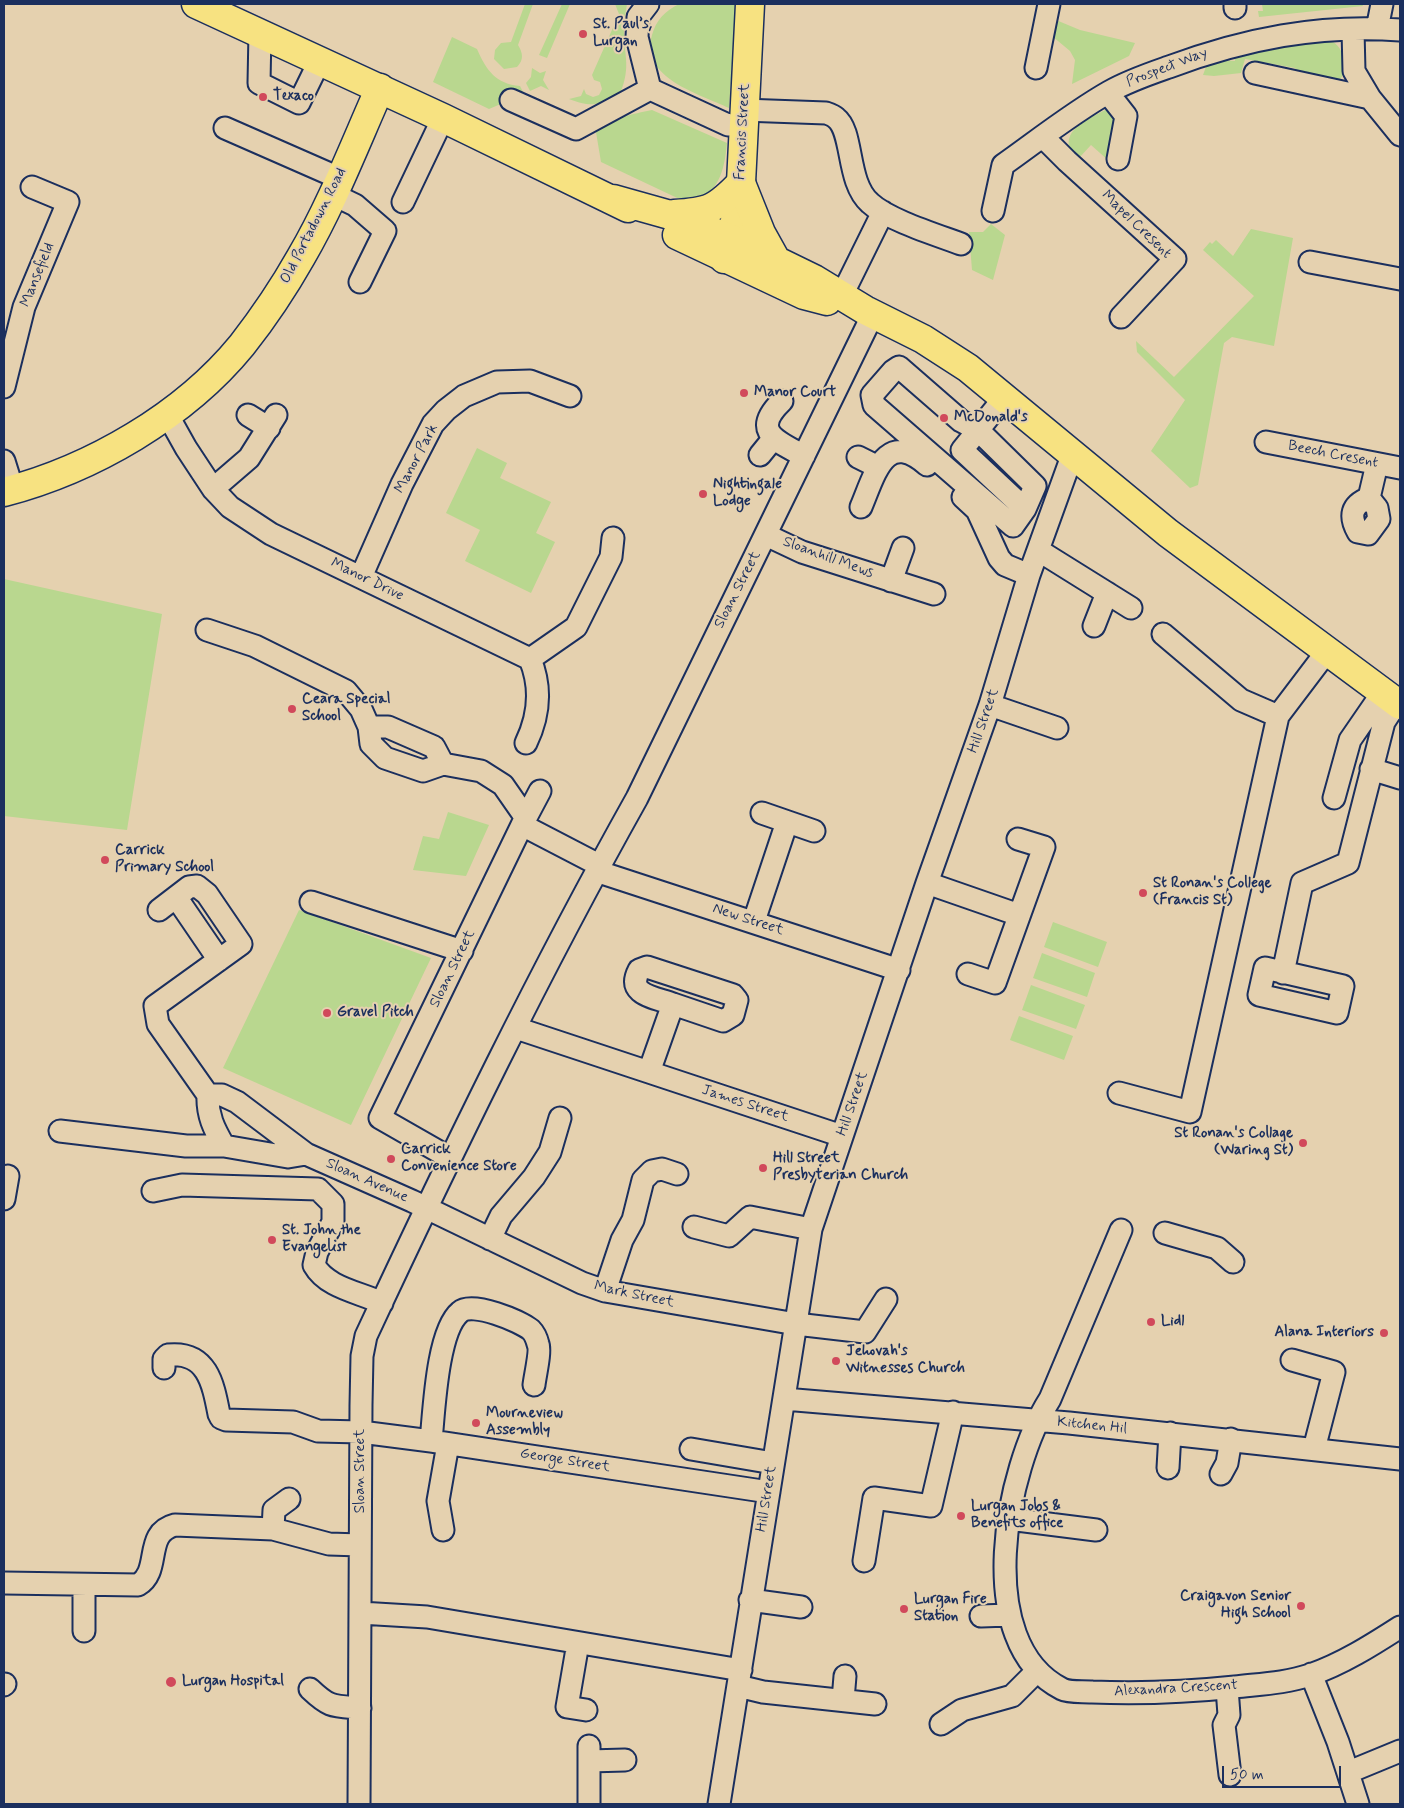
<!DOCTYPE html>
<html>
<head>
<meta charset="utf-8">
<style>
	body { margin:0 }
	#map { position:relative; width:1404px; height:1808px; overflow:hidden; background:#e5d1af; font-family:Mynerve,sans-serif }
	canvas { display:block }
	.frame { position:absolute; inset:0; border:5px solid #1b2f5e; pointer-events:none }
	.scale { position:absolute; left:1222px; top:1766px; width:119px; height:22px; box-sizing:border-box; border:2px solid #1b2f5e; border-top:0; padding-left:6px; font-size:15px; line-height:18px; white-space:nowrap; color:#1b2f5e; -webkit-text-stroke:4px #e5d1af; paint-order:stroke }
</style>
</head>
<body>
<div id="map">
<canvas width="1404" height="1808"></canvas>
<div class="frame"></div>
<div class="scale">50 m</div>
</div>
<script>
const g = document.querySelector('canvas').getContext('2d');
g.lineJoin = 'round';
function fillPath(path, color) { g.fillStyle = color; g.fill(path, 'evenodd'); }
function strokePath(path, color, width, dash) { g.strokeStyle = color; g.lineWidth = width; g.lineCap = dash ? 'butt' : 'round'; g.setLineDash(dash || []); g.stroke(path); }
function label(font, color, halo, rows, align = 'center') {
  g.font = font + ' Mynerve,sans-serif'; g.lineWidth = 4; g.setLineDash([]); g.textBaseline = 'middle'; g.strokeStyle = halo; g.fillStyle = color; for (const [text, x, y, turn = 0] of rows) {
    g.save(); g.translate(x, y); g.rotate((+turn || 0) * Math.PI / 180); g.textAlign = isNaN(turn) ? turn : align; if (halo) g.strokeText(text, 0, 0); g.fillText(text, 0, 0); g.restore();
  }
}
const green = new Path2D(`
	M 525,4 L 533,4 L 518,45 C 523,53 524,60 517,67 L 504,69 L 494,59 L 495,50 L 501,43 L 511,42 Z
	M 562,4 L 570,4 L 547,58 L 539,55 Z
	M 615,4 L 627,4 C 626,11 624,20 624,27 C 623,55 632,64 620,94 C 599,105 592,108 569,99 L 581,96 L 584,89 L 586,94 L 593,97 L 599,95 L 602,89 L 600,82 L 594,80 L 592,75 L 619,14 Z
	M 679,4 L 736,4 L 729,108 C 700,94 639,78 652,35 C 656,20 665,11 679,4 Z
	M 1262,4 L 1362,4 L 1363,6 L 1259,17 L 1258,11 L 1263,11 Z
	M 1056,20 L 1080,30 L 1135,43 L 1129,56 L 1072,84 L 1075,60 L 1070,51 L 1052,36 Z
	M 452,37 L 477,49 C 486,70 496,84 520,86 L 524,94 L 489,109 L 433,82 Z
	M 1331,41 C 1345,48 1343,60 1344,74 L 1337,83 L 1298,73 L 1295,68 L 1245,59 L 1241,73 L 1214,76 L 1203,75 L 1207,64 L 1218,60 L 1235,61 L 1234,56 L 1281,46 Z
	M 532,68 L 540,73 L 546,71 L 543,80 L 549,90 L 541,86 L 530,91 L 526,83 L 531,77 Z
	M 1111,107 L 1118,114 L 1109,161 L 1091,145 L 1079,158 C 1074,155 1070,152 1069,146 C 1065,126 1097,115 1111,107 Z
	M 652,110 L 727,143 C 724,173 719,192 690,204 L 601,162 L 596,132 C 610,118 633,114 652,110 Z
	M 991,224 L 1005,235 L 993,280 L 972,270 L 969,232 L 983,232 Z
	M 1251,229 L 1293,238 L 1274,346 L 1232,337 L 1224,343 L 1198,485 L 1190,488 L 1151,451 L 1185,400 L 1137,352 L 1136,341 L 1174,377 L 1254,296 L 1203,250 L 1210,242 L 1212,244 L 1216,240 L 1233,256 Z
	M 477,448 L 507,463 L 500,478 L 551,502 L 536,533 L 555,542 L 531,593 L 465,561 L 480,530 L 446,513 Z
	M 4,579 L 162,614 L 127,830 L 4,816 Z
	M 448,812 L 489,825 L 466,876 L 413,870 L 423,836 L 439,839 Z
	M 299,910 L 431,958 L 351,1125 L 223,1068 Z
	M 1053,922 L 1107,942 L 1098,967 L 1044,947 Z
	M 1042,953 L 1095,973 L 1087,997 L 1033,978 Z
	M 1031,985 L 1085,1005 L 1076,1029 L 1022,1010 Z
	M 1019,1016 L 1073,1036 L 1064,1060 L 1010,1040 Z`);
const minor = new Path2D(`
	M 648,4 L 638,17 L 637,37 L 650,89
	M 1235,4 L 1235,8
	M 1377,29 L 1382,4
	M 1353,30 L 1354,71 L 1370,98 L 1400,135
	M 260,32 L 259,83 L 299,103 L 320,60
	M 1036,68 L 1049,4
	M 1255,73 L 1370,98
	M 1108,93 L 1126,116 L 1118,159
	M 511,100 L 576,129 L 650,89 L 728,125 L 742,124
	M 743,110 L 826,113 C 829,114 834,116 836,118 C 854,132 846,182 870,203 C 888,220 937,235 961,244
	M 225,128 L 339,178
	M 1043,137 L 1067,161 L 1175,259 L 1121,317
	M 332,194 L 355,205 L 385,231 L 360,282
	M 403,202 L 443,118
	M 993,211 L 1003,165 C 1037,141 1072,113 1109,92 C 1128,81 1149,74 1169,67 C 1244,39 1319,24 1400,30
	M 1310,262 L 1400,279
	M 842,295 L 883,212
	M 4,387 L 24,307 L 68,202 L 32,187
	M 1004,398 L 962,450 L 1025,509 L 1035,486 L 978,430 L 961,421 L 899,367 L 893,371 L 872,395 L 874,405 L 1013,526 L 1025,509
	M 782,401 C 750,432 777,441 804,456
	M 167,414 L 186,448 L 213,489 L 230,507 L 271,534 L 530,659 C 542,688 539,716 526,743
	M 248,415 L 269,428
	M 1266,442 L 1400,468
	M 760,455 L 773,439
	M 858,457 L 878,467
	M 4,461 L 13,490
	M 213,489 L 249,458 L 276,415
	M 963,497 L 977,510 L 999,558 L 1005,565 L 1029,575
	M 1369,498 C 1351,505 1349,516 1358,532 L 1368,534 L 1379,519 L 1377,508 L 1369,498 L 1377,464
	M 861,507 C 875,474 885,429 927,465
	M 766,535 L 802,552 L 934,594
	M 1038,550 L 1131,608
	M 361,577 L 402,484 L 433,424 L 446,410 L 464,396 L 497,382 L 530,381 L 570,396
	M 891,581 L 903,548
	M 1094,626 L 1107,593
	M 207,630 L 255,646 L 346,691 L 361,709 L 369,727 L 371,744 L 385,758 L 423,771 L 443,764 L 481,771 L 503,785 L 526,818
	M 1163,634 L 1241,700 L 1278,716 L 1328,650
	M 530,659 L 576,627 L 611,557 L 613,538
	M 990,705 L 1057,728
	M 369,727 L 388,727 L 434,747 L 443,764
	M 1371,769 L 1400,778
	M 1334,798 L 1350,740 L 1383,692
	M 762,813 L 814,831
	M 522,825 L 540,791
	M 596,871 L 899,970
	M 927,883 L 1019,915
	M 176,897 L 219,960
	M 311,902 L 462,951
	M 159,910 L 189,887 L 197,886 L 207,894 L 241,944 L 155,1006 L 158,1024 L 208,1095 L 222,1095 L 237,1102 L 306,1154 L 412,1201 L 582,1283 L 605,1291 L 796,1324 L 865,1332 L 886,1299
	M 754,921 L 787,822
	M 1265,968 L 1343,986 L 1337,1013 L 1259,995 Z
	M 1283,973 L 1302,883 L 1348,863 L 1384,722 L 1397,702
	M 968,974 L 995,983 L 1044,847 L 1018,839
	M 516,1028 L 842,1136
	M 649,1072 L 673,1004 C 654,997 626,995 639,970 L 647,967 L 733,995 L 737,1000 L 733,1015 L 723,1021 L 673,1004
	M 1119,1093 L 1190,1112 L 1278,716
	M 208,1095 C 207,1115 214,1129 224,1146 L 288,1157 L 306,1154
	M 60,1131 L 186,1146 L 224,1146
	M 450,1158 L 380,1118 L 522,825 L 599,865
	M 153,1191 L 182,1185 L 318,1189 L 333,1204 L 333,1222 L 317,1252 L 314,1265 C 327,1288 359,1292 382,1303
	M 4,1199 L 8,1176
	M 694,1227 L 729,1236 L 750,1217 L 811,1229
	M 1121,1230 L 1050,1399 C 1006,1468 971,1643 1062,1689 C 1070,1693 1083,1691 1092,1692 C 1140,1694 1187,1692 1235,1687 C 1261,1684 1286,1683 1310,1675 C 1342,1664 1372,1645 1400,1627
	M 1165,1233 L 1217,1248 L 1233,1262
	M 490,1239 L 501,1216 L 534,1177 L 550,1152 L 560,1118
	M 605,1291 L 622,1240 L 633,1220 L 643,1180 L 652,1171 L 662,1169 L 677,1174
	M 1292,1360 L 1334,1372 L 1314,1449
	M 164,1368 L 164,1359 L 168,1355 C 207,1351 213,1383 219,1414 L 221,1418 L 226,1420 L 293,1422 L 318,1431 L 361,1432 L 431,1441 L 769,1492
	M 784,1399 L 1069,1423 L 1400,1459
	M 431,1441 C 434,1412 437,1331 460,1312 C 472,1301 520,1321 531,1330 C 534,1333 537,1340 538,1344 C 541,1351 535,1376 534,1385
	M 691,1449 L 773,1463
	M 1168,1468 L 1170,1433
	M 1221,1474 L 1227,1463 L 1231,1439
	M 1009,1519 L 1096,1530
	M 273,1529 L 274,1510 L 289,1499
	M 443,1530 L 438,1501 L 448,1444
	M 864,1561 L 874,1498 L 931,1506 L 953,1412
	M 4,1583 L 138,1585 C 162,1571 143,1533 175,1525 L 273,1529 L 329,1544 L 360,1545
	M 750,1600 L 801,1607
	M 360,1613 L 427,1617 L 741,1670
	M 981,1616 L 1009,1615
	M 84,1631 L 84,1585
	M 578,1643 L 567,1707 L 586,1710
	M 1311,1674 L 1338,1742 L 1358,1804
	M 4,1685 L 5,1684
	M 738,1686 L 763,1692 L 875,1704
	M 1227,1688 L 1229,1715 L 1224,1725 L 1230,1775
	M 310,1689 C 330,1708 333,1706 360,1708
	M 843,1700 L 845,1676
	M 941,1724 L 962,1710 L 1012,1696 L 1037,1671
	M 589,1761 L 625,1760
	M 1349,1772 L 1400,1751
	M 359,1804 L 361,1405 L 362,1356 L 366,1336 C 451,1154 539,973 637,798 L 873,314
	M 589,1804 L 589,1746
	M 719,1804 L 811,1229 L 927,883 L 990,705 L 1029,575 L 1072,456`);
const major = new Path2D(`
	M 724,259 L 732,239 L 741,183 L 750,4
	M 4,492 C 92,469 184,416 242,345 C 264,317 284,287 301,257 C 332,204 355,144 380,88`);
const highway = new Path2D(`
	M 196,4 L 443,118 L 628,208
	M 613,199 L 670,215 L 732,239 L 814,279 L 865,310 L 923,339 L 968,368 L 1168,533 L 1400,705
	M 674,214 C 709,212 716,209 741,183 L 761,233 L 776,260
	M 677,235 L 804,295 L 827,301`);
const markers = [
	[583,34,5,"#d1495b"],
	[263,97,5,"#d1495b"],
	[744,393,5,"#d1495b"],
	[944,418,5,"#d1495b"],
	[703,494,5,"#d1495b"],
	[292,709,5,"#d1495b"],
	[105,860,5,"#d1495b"],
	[1143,893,5,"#d1495b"],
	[327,1013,5,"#d1495b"],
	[1303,1143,5,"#d1495b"],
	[391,1159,5,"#d1495b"],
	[763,1168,5,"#d1495b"],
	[272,1240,5,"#d1495b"],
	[1151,1322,5,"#d1495b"],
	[1384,1333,5,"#d1495b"],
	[836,1361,5,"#d1495b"],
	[476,1423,5,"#d1495b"],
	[961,1516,5,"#d1495b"],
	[1301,1606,5,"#d1495b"],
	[904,1609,5,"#d1495b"],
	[171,1682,6,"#d1495b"]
];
const poiNames = [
	["St. Paul’s,",593,25],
	["Lurgan",593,42],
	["Texaco",273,97],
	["Manor Court",754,393],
	["McDonald's",954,418],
	["Nightingale",713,485],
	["Lodge",713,502],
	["Ceara Special",302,700],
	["School",302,717],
	["Carrick",115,851],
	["Primary School",115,868],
	["St Ronan's College",1153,884],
	["(Francis St)",1153,901],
	["Gravel Pitch",337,1013],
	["St Ronan's Collage",1293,1134,"right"],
	["(Waring St)",1293,1151,"right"],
	["Carrick",401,1150],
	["Convenience Store",401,1167],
	["Hill Street",773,1159],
	["Presbyterian Church",773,1176],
	["St. John the",282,1231],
	["Evangelist",282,1248],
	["Lidl",1161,1322],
	["Alana Interiors",1374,1333,"right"],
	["Jehovah's",846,1352],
	["Witnesses Church",846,1369],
	["Mourneview",486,1414],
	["Assembly",486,1431],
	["Lurgan Jobs &",971,1507],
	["Benefits office",971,1524],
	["Craigavon Senior",1291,1597,"right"],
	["High School",1291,1614,"right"],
	["Lurgan Fire",914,1600],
	["Station",914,1617],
	["Lurgan Hospital",182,1682]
];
const streetNames = [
	["Prospect Way",1167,68,-21],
	["Francis Street",743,132,-87],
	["Mapel Cresent",1136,225,44],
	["Old Portadown Road",314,226,-63],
	["Mansefield",38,275,-68],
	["Beech Cresent",1333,455,11],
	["Manor Park",417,459,-62],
	["Sloanhill Mews",828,558,20],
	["Manor Drive",367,580,26],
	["Sloan Street",738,590,-63],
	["Hill Street",984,721,-71],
	["New Street",748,920,18],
	["Sloan Street",453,969,-64],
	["James Street",745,1104,18],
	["Hill Street",853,1104,-71],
	["Sloan Avenue",367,1181,24],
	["Mark Street",634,1295,12],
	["Kitchen Hil",1092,1426,6],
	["George Street",565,1461,9],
	["Sloan Street",361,1471,-90],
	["Hill Street",767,1499,-81],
	["Alexandra Crescent",1176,1689,-3]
];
fillPath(green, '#b9d78f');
strokePath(minor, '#1b2f5e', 25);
strokePath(major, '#1b2f5e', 31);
strokePath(highway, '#1b2f5e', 31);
strokePath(minor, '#e5d1af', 21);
strokePath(major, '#f7e281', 28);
strokePath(highway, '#f7e281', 28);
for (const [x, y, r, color] of markers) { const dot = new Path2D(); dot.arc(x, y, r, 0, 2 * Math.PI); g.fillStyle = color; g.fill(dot); strokePath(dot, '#e5d1af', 2); }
label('bold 15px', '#1b2f5e', '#e5d1af', poiNames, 'left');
label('15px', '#1b2f5e', '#e5d1af', streetNames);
</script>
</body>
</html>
